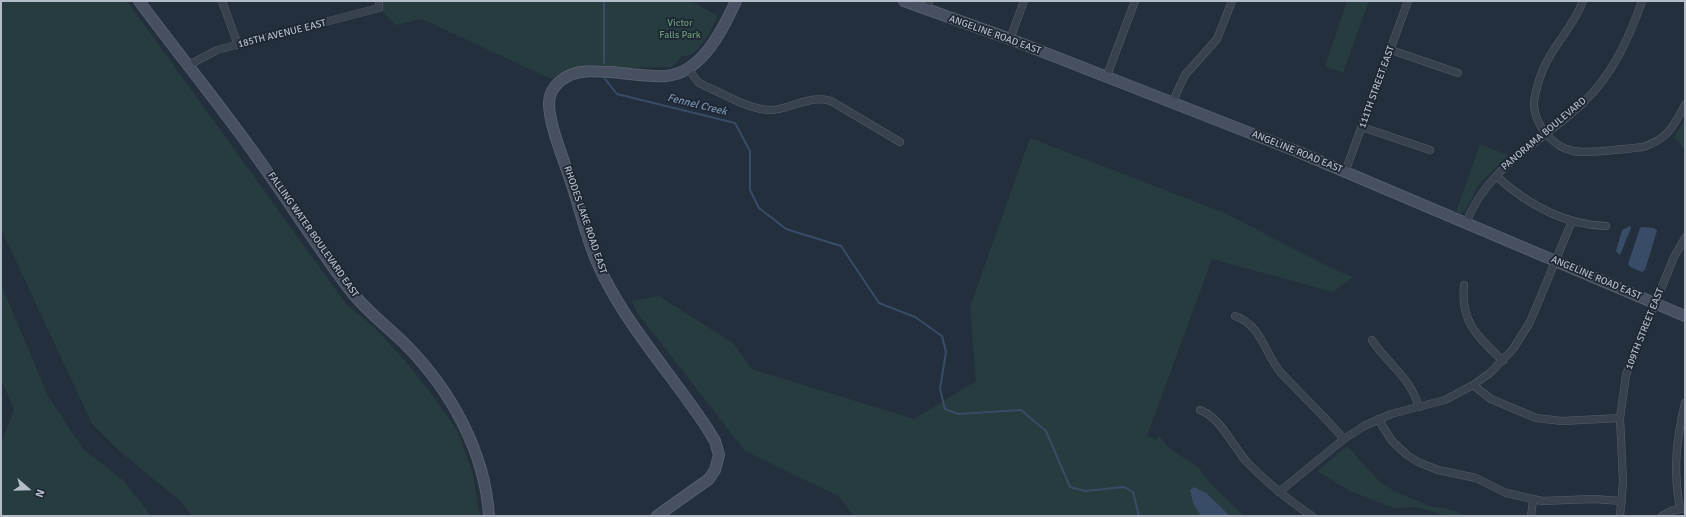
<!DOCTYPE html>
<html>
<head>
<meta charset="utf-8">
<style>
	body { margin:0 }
	#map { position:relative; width:1686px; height:517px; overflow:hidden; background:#242f3e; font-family:Signika,sans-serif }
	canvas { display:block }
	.frame { position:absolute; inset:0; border:2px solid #b4bcc9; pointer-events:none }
	.north { position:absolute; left:8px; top:469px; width:40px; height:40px; -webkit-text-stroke:3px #1d2633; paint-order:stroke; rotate:110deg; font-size:11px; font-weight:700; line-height:16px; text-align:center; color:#b4bcc9 }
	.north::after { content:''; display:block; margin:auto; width:14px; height:18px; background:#b4bcc9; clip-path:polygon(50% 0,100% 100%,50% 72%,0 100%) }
</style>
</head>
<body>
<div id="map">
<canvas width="1686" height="517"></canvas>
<div class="frame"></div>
<div class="north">N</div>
</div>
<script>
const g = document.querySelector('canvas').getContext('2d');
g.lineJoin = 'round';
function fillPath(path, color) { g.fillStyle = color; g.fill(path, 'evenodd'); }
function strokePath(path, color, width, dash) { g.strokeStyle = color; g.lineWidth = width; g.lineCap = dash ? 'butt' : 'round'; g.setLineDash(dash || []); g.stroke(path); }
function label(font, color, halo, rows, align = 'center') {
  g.font = font + ' Signika,sans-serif'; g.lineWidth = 3.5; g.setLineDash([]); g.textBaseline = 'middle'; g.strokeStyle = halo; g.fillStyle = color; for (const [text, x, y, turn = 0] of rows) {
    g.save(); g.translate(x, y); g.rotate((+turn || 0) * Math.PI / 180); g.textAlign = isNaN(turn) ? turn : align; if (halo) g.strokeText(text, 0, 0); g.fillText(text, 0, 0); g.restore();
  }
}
const green = new Path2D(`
	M 1,1 L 127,1 L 346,304 L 374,327 L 407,363 L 436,400 L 458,432 L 472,471 L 480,516 L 193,516 L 178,499 L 118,450 L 92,424 L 1,229 Z
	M 379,1 L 691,1 L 718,16 C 712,28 698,59 682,56 L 672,67 L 627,68 L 591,65 L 570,68 L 551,79 L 422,19 L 396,25 L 379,8 Z
	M 1347,1 L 1369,1 L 1343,73 L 1325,66 Z
	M 1685,120 L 1685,150 L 1674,137 Z
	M 1030,138 L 1227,214 L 1331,268 L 1353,277 L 1333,292 L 1212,259 L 1147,436 L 1156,440 L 1159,436 L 1169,448 L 1198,467 L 1210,483 L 1244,516 L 854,516 L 838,496 L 745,451 L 636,311 L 632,301 L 659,296 L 733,343 L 752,369 L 914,419 L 976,381 L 970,307 Z
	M 1480,144 L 1508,155 L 1478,186 L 1465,211 L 1460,213 L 1456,212 Z
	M 1,284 L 48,396 L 83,449 L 124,481 L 151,516 L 1,516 L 1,443 L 14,410 L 1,379 Z
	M 1347,446 L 1379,481 L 1394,491 L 1430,506 L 1449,509 L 1467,516 L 1447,516 L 1416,507 L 1394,508 L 1350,491 L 1317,471 Z`);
const water = new Path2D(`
	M 1630,226 L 1631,228 L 1620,255 L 1616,251 L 1622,230 Z
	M 1643,227 L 1654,228 L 1657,231 L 1645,270 L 1642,272 L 1630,267 L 1628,264 L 1640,228 Z
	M 1194,487 L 1206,493 L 1230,516 L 1201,516 L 1193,503 L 1190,490 Z`);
const stream = new Path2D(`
	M 604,1 L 604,63
	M 605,79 L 617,94 L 735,123 L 750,151 L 750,190 L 759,208 L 786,229 L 841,246 L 879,303 L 915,317 L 942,336 L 946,352 L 940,389 L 945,409 L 958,414 L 1021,410 L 1046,431 L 1070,487 L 1085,491 L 1124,487 L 1133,492 L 1139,516`);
const street = new Path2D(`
	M 222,1 L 238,45
	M 1583,1 C 1574,26 1555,43 1544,67 C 1540,77 1534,93 1534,105 C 1535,125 1553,147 1573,151 C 1588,154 1626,149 1643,147 C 1668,139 1673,127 1685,105
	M 926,9 L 929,1
	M 1010,39 L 1024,1
	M 1391,50 L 1458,73
	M 187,66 L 217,50 L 379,8 L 379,1
	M 687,67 L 698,82 L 705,86 C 725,94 749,110 771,110 C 790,109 812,94 831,101 L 900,142
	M 1106,78 L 1135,1
	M 1172,103 L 1185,75 L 1217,39 L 1232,1
	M 1362,127 L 1430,150
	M 1345,172 L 1408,1
	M 1496,176 C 1526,203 1564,225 1606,226
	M 1466,223 C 1488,165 1542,143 1583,103 C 1612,75 1629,39 1642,1
	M 1464,285 C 1460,322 1478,337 1503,361
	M 1235,316 C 1263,326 1264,354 1282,374 C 1303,396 1324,416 1344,439
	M 1372,340 C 1389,366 1409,375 1419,407
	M 1473,385 L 1491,399 L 1536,418 L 1562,421 L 1620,418
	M 1200,410 C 1221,418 1231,444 1246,461 C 1266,482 1288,500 1312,516
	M 1378,419 L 1392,441 L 1407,455 L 1418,462 L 1438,470 L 1476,478 L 1506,493 L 1542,501 L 1593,499 L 1622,501
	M 1279,492 L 1344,439 L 1364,426 L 1391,414 L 1445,400 L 1473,385 L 1490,373 L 1513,349 L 1530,322 L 1572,221
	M 1680,509 C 1673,470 1676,441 1685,403
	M 1531,516 L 1533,500
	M 1620,516 L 1623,482 L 1620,418 L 1626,375 L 1674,257 L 1685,238
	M 1662,516 L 1671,511 L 1685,508`);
const secondary = new Path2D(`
	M 139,1 C 179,55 221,106 259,160 C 290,203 318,248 350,290 C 366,311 388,327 407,346 C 451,391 485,452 489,516
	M 904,1 L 1010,39 L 1296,151 L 1685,316
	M 657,516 L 709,479 L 715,470 L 719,455 L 715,441 L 707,428 C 675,379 630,329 604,277 C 589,248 582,216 572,185 C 565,162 549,126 549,103 C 549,90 559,80 570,75 C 583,69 598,72 612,72 C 630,74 648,77 666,76 C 702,73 723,29 736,1`);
const parkNames = [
	["Victor",680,23],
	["Falls Park",680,35]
];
const streetNames = [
	["185TH AVENUE EAST",282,34,-14],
	["ANGELINE ROAD EAST",995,35,20],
	["111TH STREET EAST",1377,87,-70],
	["PANORAMA BOULEVARD",1544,134,-40],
	["ANGELINE ROAD EAST",1297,152,22],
	["RHODES LAKE ROAD EAST",585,220,71],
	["FALLING WATER BOULEVARD EAST",313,235,55],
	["ANGELINE ROAD EAST",1596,278,23],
	["109TH STREET EAST",1645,329,-68]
];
const waterNames = [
	["Fennel Creek",697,105,14]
];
fillPath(green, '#263c3f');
fillPath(water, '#394c67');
strokePath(stream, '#394c67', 2);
strokePath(street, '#565f6c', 8);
strokePath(secondary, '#565f6c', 12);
strokePath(street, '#38414e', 7);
strokePath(secondary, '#465061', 10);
label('10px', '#6b9a76', '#1d2633', parkNames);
label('10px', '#b4bcc9', '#1d2633', streetNames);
label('italic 11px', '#7c92b1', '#1d2633', waterNames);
</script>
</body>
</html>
